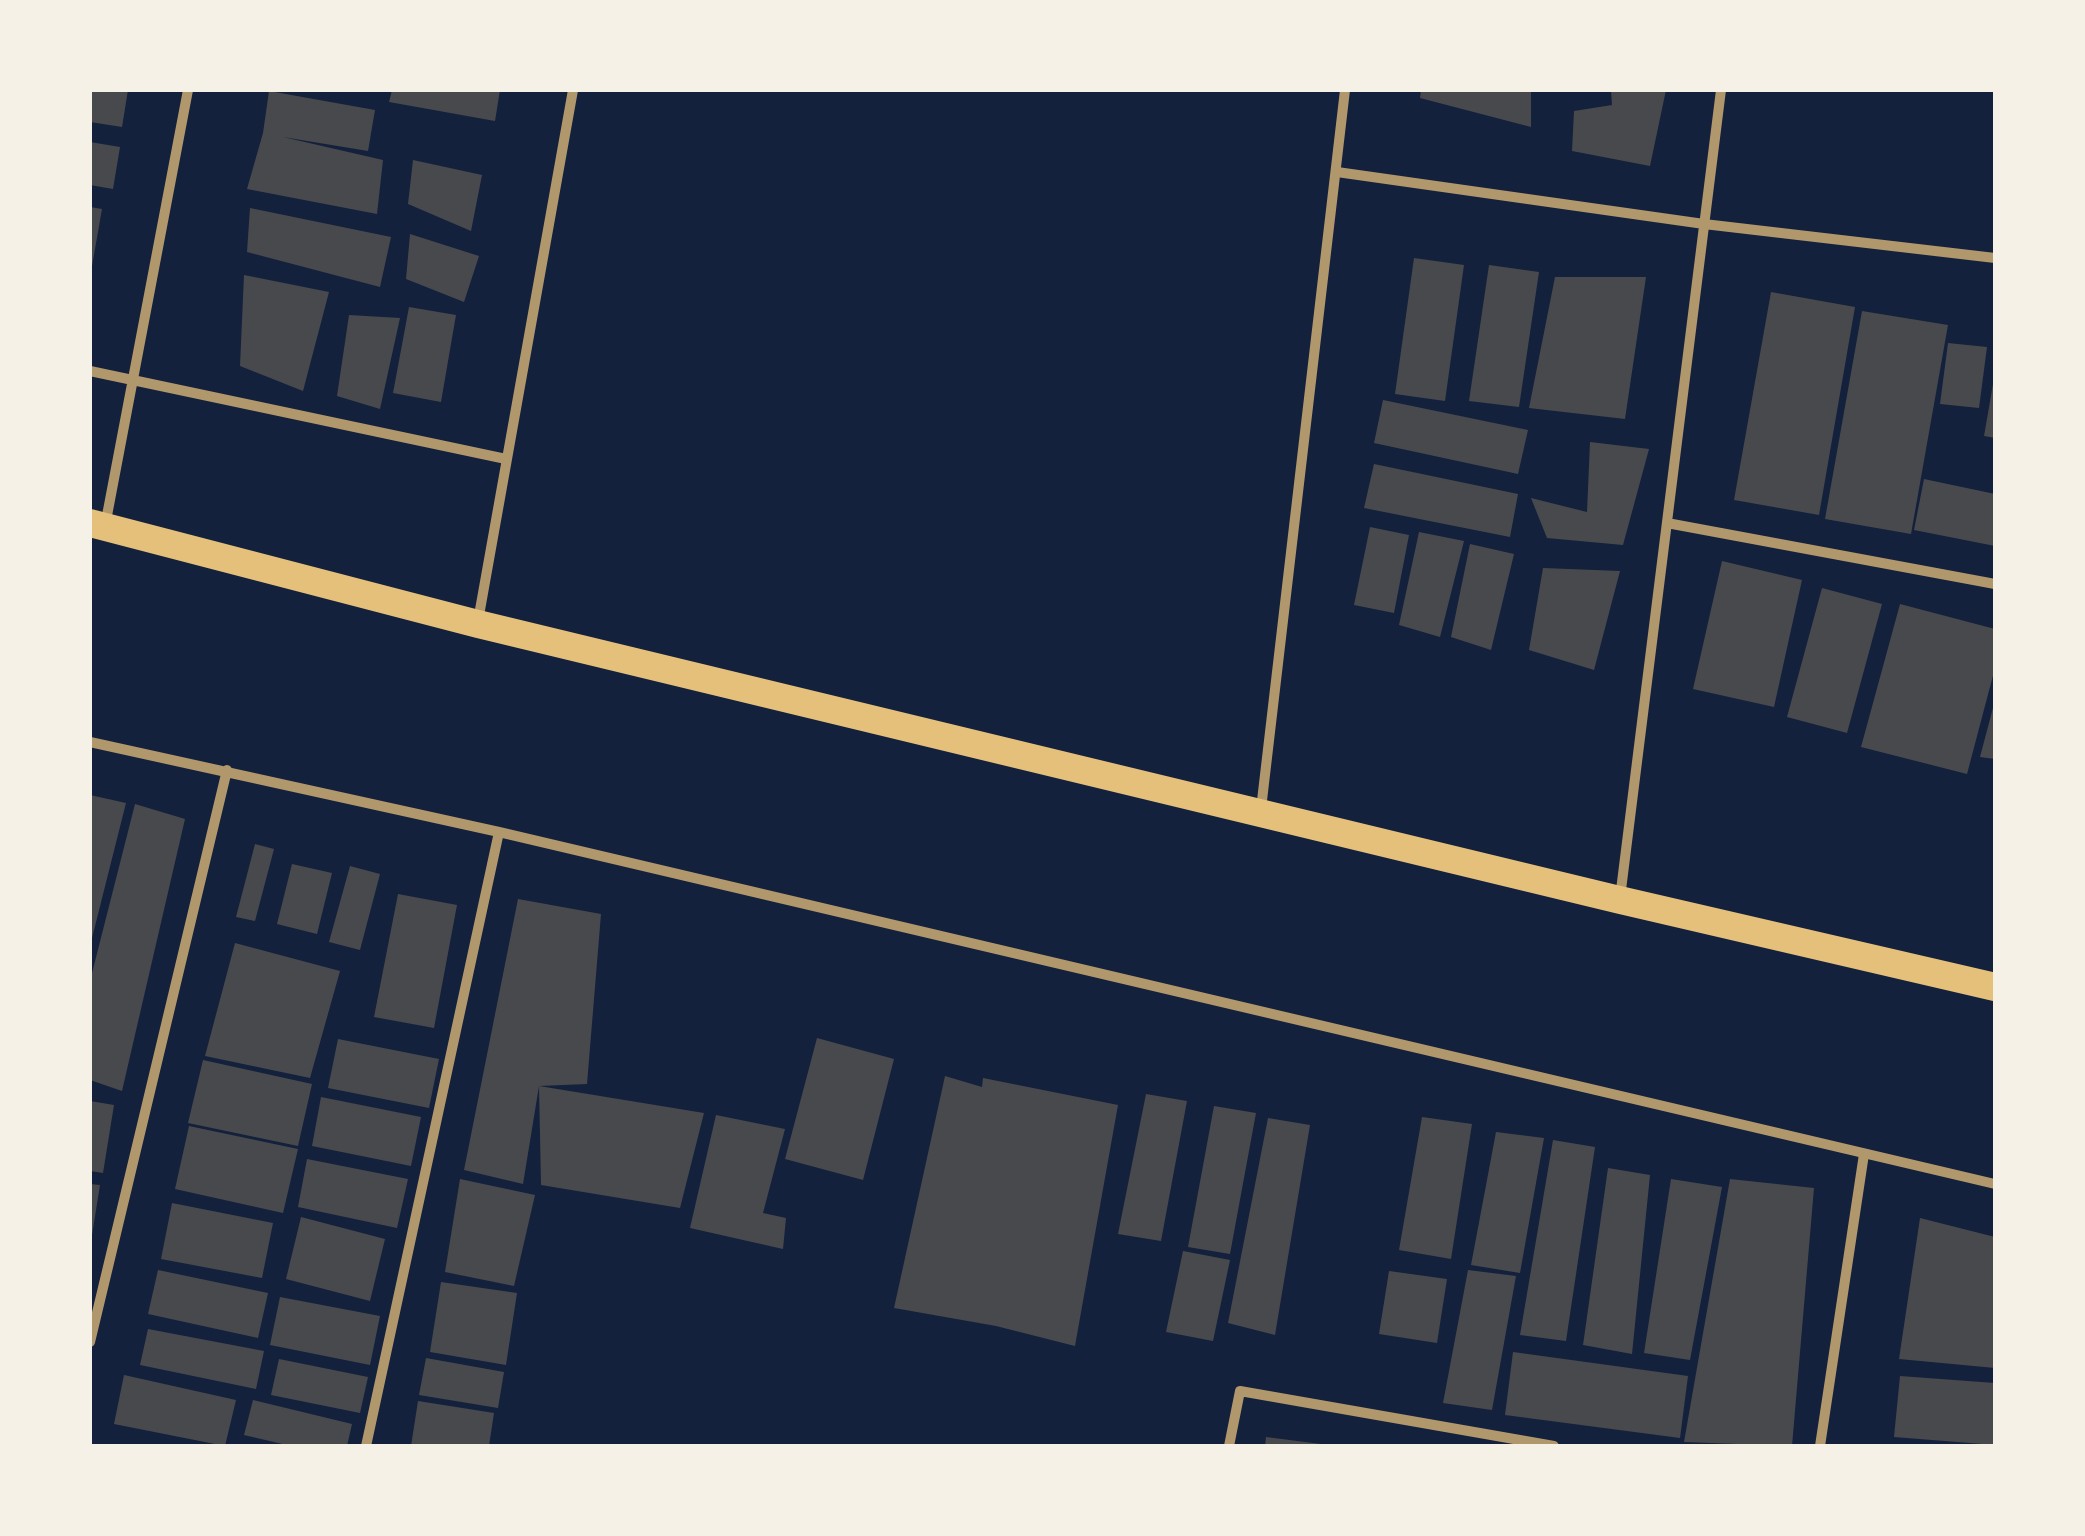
<!DOCTYPE html>
<html>
<head>
<meta charset="utf-8">
<style>
	body { margin:0 }
	#map { position:relative; width:2085px; height:1536px; overflow:hidden; background:#14213d; font-family:"Fira Sans Condensed",sans-serif }
	canvas { display:block }
	.frame { position:absolute; inset:0; border:92px solid #f6f1e7; pointer-events:none }
</style>
</head>
<body>
<div id="map">
<canvas width="2085" height="1536"></canvas>
<div class="frame"></div>
</div>
<script>
const g = document.querySelector('canvas').getContext('2d');
g.lineJoin = 'round';
function fillPath(path, color) { g.fillStyle = color; g.fill(path, 'evenodd'); }
function strokePath(path, color, width, dash) { g.strokeStyle = color; g.lineWidth = width; g.lineCap = dash ? 'butt' : 'round'; g.setLineDash(dash || []); g.stroke(path); }
const building = new Path2D(`
	M 90,90 L 128,90 L 122,127 L 90,122 Z
	M 392,90 L 500,90 L 495,121 L 389,102 Z
	M 1421,90 L 1531,90 L 1531,127 L 1420,98 Z
	M 1611,90 L 1666,90 L 1650,166 L 1572,151 L 1574,111 L 1612,105 Z
	M 269,91 L 375,110 L 368,151 L 283,137 L 383,160 L 377,214 L 247,189 L 263,133 Z
	M 90,142 L 120,147 L 113,189 L 90,185 Z
	M 413,160 L 482,175 L 471,231 L 408,204 Z
	M 90,207 L 102,209 L 92,266 L 90,266 Z
	M 250,208 L 391,237 L 380,287 L 247,252 Z
	M 410,234 L 479,256 L 464,302 L 406,279 Z
	M 1414,258 L 1464,265 L 1445,401 L 1395,394 Z
	M 1489,265 L 1539,272 L 1519,407 L 1469,401 Z
	M 244,275 L 329,292 L 303,391 L 240,366 Z
	M 1555,277 L 1646,277 L 1625,419 L 1529,408 Z
	M 1771,292 L 1855,307 L 1819,515 L 1734,500 Z
	M 409,307 L 456,315 L 441,402 L 393,393 Z
	M 1862,311 L 1948,325 L 1911,534 L 1825,519 Z
	M 349,315 L 400,318 L 380,409 L 337,396 Z
	M 1948,343 L 1987,347 L 1979,408 L 1940,404 Z
	M 1993,384 L 1995,385 L 1995,438 L 1984,436 Z
	M 1383,400 L 1528,430 L 1518,474 L 1374,443 Z
	M 1590,442 L 1649,449 L 1623,545 L 1547,538 L 1531,498 L 1587,512 Z
	M 1374,464 L 1518,494 L 1510,537 L 1364,508 Z
	M 1924,479 L 1995,494 L 1995,546 L 1914,530 Z
	M 1370,527 L 1409,535 L 1394,613 L 1354,605 Z
	M 1419,532 L 1464,541 L 1440,637 L 1399,625 Z
	M 1470,544 L 1514,554 L 1491,650 L 1451,637 Z
	M 1722,561 L 1802,580 L 1774,707 L 1693,689 Z
	M 1543,568 L 1620,571 L 1594,670 L 1529,650 Z
	M 1822,588 L 1882,604 L 1847,733 L 1787,717 Z
	M 1900,604 L 1995,629 L 1995,668 L 1967,774 L 1861,747 Z
	M 1994,704 L 1995,704 L 1995,759 L 1980,757 Z
	M 90,795 L 126,803 L 91,942 L 90,942 Z
	M 135,804 L 185,819 L 122,1091 L 90,1080 L 90,981 Z
	M 255,844 L 274,849 L 255,921 L 236,917 Z
	M 292,864 L 332,873 L 317,934 L 277,924 Z
	M 350,866 L 380,874 L 360,950 L 329,942 Z
	M 398,894 L 457,905 L 434,1028 L 374,1017 Z
	M 518,899 L 601,914 L 587,1084 L 539,1086 L 704,1113 L 680,1208 L 541,1185 L 539,1086 L 523,1184 L 464,1170 Z
	M 235,943 L 340,971 L 310,1078 L 205,1056 Z
	M 817,1038 L 894,1059 L 863,1180 L 785,1159 Z
	M 338,1039 L 439,1059 L 429,1108 L 328,1088 Z
	M 203,1060 L 312,1084 L 298,1146 L 188,1123 Z
	M 945,1076 L 982,1087 L 983,1078 L 1118,1105 L 1075,1346 L 996,1326 L 894,1308 Z
	M 1146,1094 L 1187,1101 L 1161,1241 L 1118,1234 Z
	M 321,1097 L 421,1117 L 411,1166 L 312,1146 Z
	M 90,1101 L 114,1105 L 103,1173 L 90,1171 Z
	M 1214,1106 L 1256,1113 L 1230,1254 L 1188,1247 Z
	M 716,1115 L 785,1129 L 763,1213 L 786,1218 L 783,1249 L 690,1228 Z
	M 1422,1117 L 1472,1124 L 1451,1259 L 1399,1250 Z
	M 1268,1118 L 1310,1125 L 1275,1335 L 1228,1323 Z
	M 189,1126 L 298,1149 L 283,1213 L 175,1189 Z
	M 1496,1132 L 1544,1138 L 1520,1273 L 1471,1265 Z
	M 1553,1140 L 1595,1147 L 1566,1341 L 1520,1335 Z
	M 307,1159 L 408,1179 L 397,1228 L 298,1207 Z
	M 1608,1168 L 1650,1175 L 1632,1354 L 1583,1345 Z
	M 460,1179 L 535,1195 L 514,1286 L 445,1272 Z
	M 1671,1179 L 1722,1187 L 1690,1360 L 1644,1353 Z
	M 1730,1179 L 1814,1188 L 1792,1446 L 1684,1442 Z
	M 90,1184 L 100,1185 L 92,1235 L 90,1235 Z
	M 172,1203 L 273,1223 L 262,1278 L 161,1259 Z
	M 301,1217 L 385,1239 L 370,1301 L 286,1279 Z
	M 1920,1218 L 1995,1237 L 1995,1368 L 1899,1359 Z
	M 1183,1251 L 1230,1260 L 1213,1341 L 1166,1332 Z
	M 158,1270 L 268,1293 L 258,1338 L 148,1314 Z
	M 1468,1270 L 1516,1276 L 1492,1410 L 1443,1403 Z
	M 1389,1271 L 1447,1279 L 1437,1343 L 1379,1334 Z
	M 441,1282 L 517,1293 L 506,1365 L 430,1352 Z
	M 280,1297 L 380,1316 L 370,1365 L 270,1345 Z
	M 148,1329 L 264,1351 L 256,1389 L 140,1365 Z
	M 1513,1352 L 1688,1376 L 1680,1438 L 1505,1415 Z
	M 426,1358 L 504,1372 L 498,1408 L 419,1395 Z
	M 279,1359 L 368,1377 L 360,1413 L 271,1395 Z
	M 124,1375 L 236,1400 L 225,1446 L 114,1424 Z
	M 1900,1376 L 1995,1383 L 1995,1445 L 1894,1437 Z
	M 253,1400 L 352,1424 L 347,1446 L 291,1446 L 244,1435 Z
	M 418,1401 L 494,1413 L 489,1446 L 411,1446 Z
	M 1266,1437 L 1321,1444 L 1321,1446 L 1265,1446 Z`);
const minor = new Path2D(`
	M 1337,172 L 1704,224 L 1995,258
	M 90,371 L 506,459
	M 1667,523 L 1995,584
	M 105,526 L 188,90
	M 478,621 L 573,90
	M 90,742 L 499,832 L 1995,1184
	M 1261,809 L 1345,90
	M 1620,898 L 1721,90
	M 90,1342 L 227,770
	M 366,1446 L 499,832
	M 1229,1446 L 1240,1391 L 1554,1446
	M 1820,1446 L 1864,1154`);
const trunk = new Path2D(`
	M 90,523 L 478,624 L 1620,900 L 1995,987`);
fillPath(building, '#48494c');
strokePath(minor, '#b1986c', 10);
strokePath(trunk, '#e5c07b', 28);
</script>
</body>
</html>
